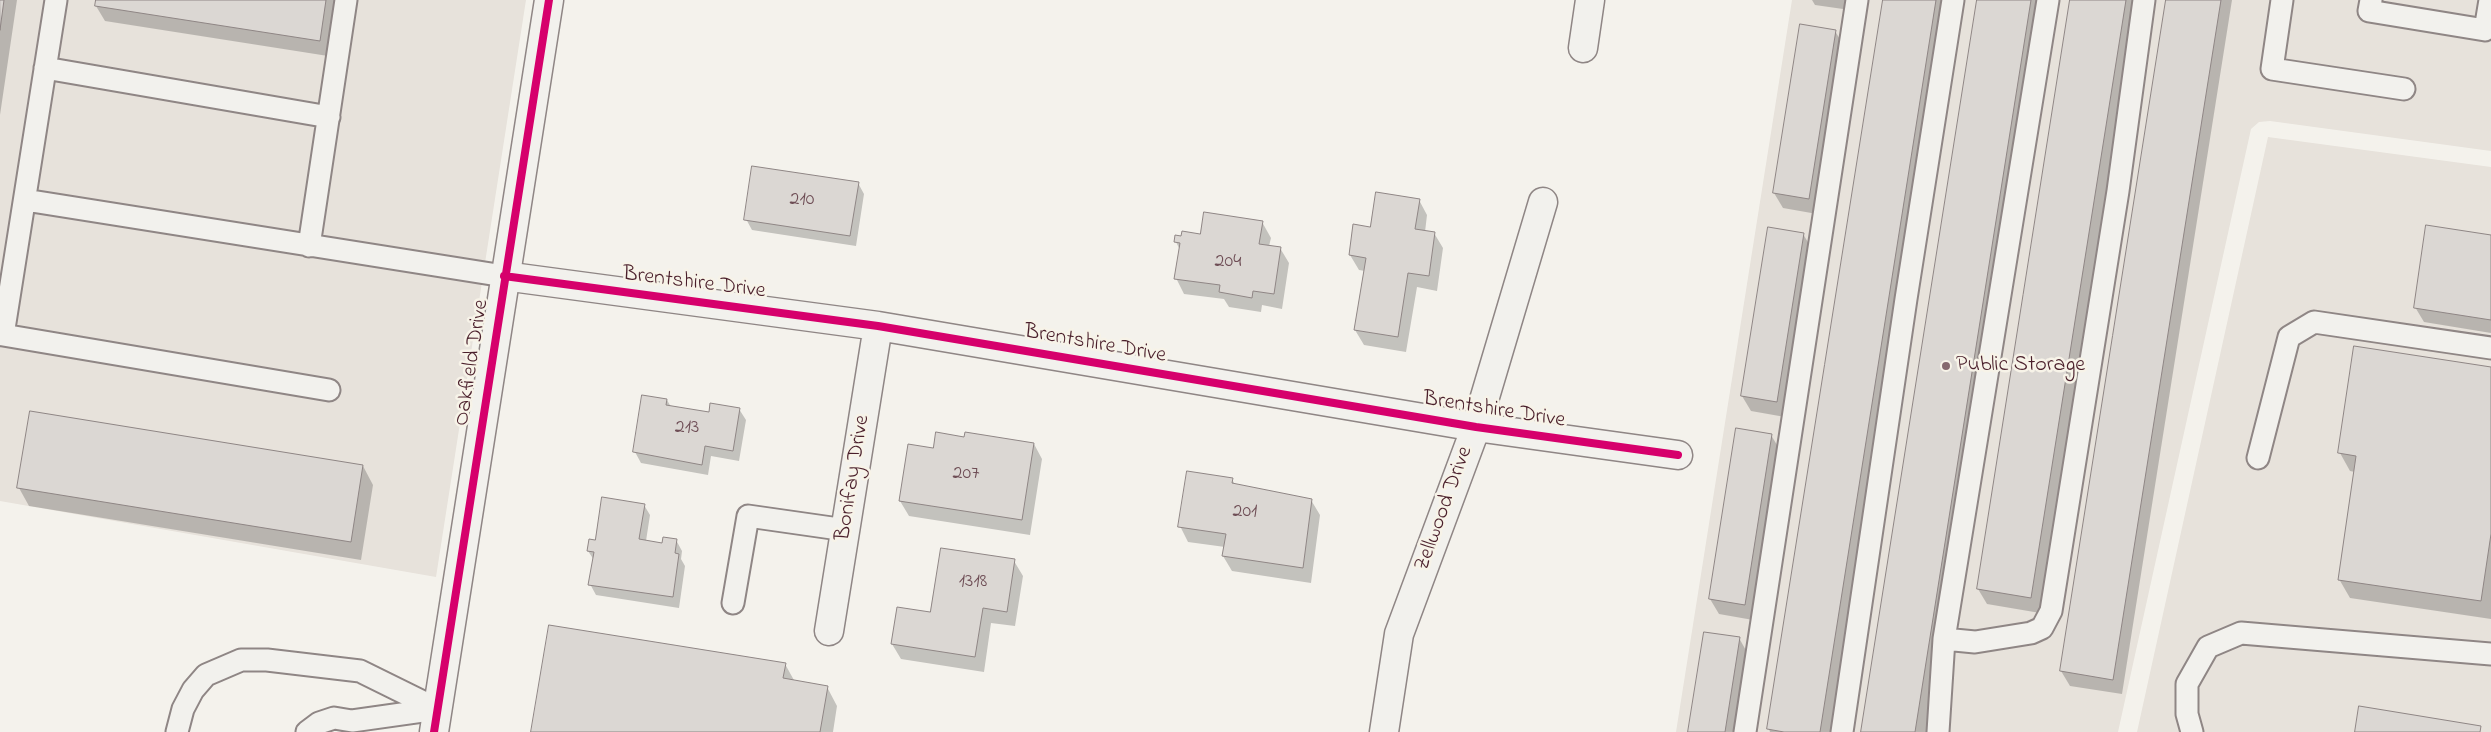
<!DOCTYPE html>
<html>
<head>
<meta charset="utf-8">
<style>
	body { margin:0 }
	canvas { display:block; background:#f4f2ec }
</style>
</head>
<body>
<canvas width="2491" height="732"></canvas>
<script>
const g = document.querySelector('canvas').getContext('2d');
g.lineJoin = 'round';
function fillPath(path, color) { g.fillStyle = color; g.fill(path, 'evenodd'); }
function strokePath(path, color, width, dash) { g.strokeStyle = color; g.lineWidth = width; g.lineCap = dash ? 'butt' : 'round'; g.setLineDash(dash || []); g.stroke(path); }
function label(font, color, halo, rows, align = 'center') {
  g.font = font + ' "Indie Flower",sans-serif'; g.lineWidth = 5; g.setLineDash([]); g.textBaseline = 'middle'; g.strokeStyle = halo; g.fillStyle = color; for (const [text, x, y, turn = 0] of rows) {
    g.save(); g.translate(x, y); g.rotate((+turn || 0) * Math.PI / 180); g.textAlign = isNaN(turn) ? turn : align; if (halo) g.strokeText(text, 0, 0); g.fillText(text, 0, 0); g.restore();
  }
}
const built = new Path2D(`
	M 0,0 L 526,0 L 436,577 L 0,501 Z
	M 1792,0 L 2491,0 L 2491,151 L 2270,121 L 2259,122 L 2251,129 L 2118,732 L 1676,732 Z
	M 2268,137 L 2491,167 L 2491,732 L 2137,732 Z`);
const shadow = new Path2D(`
	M 0,0 L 17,0 L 0,115 Z
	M 97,0 L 336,0 L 328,56 L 105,21 L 96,6 Z
	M 1812,0 L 1851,0 L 1850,10 L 1815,5 Z
	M 1884,0 L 1947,0 L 1831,732 L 1770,732 L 1769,729 Z
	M 1978,0 L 2044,0 L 1928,732 L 1862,732 Z
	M 2071,0 L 2137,0 L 2040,613 L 1987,604 L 1978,589 Z
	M 2167,0 L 2232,0 L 2122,694 L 2070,686 L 2061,671 Z
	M 1835,31 L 1844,46 L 1817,214 L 1783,208 L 1774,193 Z
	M 858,183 L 864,194 L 856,246 L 752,230 L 746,219 Z
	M 1419,200 L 1427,215 L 1425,232 L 1434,233 L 1443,248 L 1437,291 L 1417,287 L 1406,352 L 1364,345 L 1355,330 L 1365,271 L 1359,270 L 1350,255 L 1371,229 Z
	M 1262,222 L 1271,238 L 1269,246 L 1280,248 L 1289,263 L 1282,309 L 1262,305 L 1261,312 L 1229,307 L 1224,299 L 1184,294 L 1176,278 L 1180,250 L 1176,242 Z
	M 1803,234 L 1812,249 L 1785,417 L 1751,411 L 1742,396 Z
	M 2491,236 L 2491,333 L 2424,322 L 2415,307 Z
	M 2491,368 L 2491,619 L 2350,598 L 2339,579 L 2355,472 L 2350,471 L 2340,453 Z
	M 667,400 L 671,407 L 710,414 L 739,409 L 746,420 L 739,461 L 711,456 L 708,475 L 641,463 L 635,452 Z
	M 1737,430 L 1771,435 L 1780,450 L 1753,620 L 1719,614 L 1710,599 Z
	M 965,438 L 1034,444 L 1042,459 L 1030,535 L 909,516 L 900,501 L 934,449 Z
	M 363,466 L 373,485 L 361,560 L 29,506 L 19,488 Z
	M 1232,479 L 1235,485 L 1311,500 L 1320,515 L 1311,583 L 1232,571 L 1223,556 L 1225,547 L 1188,542 L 1180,526 Z
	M 644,505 L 650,515 L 646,541 L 663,544 L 676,540 L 682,551 L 681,559 L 685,566 L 679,608 L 596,595 L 590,584 L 594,560 L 588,551 L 596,542 Z
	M 1014,561 L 1023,576 L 1015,626 L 991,623 L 984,672 L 901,659 L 892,644 L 931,613 Z
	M 1739,638 L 1748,654 L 1735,732 L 1689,732 Z
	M 785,664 L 795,682 L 827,687 L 837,706 L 833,732 L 533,732 Z`);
const building = new Path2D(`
	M 0,0 L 4,0 L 0,30 Z
	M 96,0 L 326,0 L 320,41 L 95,6 Z
	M 1883,0 L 1936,0 L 1820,732 L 1784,732 L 1767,729 Z
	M 1977,0 L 2031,0 L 1915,732 L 1861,732 Z
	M 2070,0 L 2126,0 L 2031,598 L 1977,589 Z
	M 2166,0 L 2221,0 L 2113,680 L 2060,671 Z
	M 1800,24 L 1836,30 L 1809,199 L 1773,193 Z
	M 752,166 L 859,182 L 850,236 L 744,220 Z
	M 1376,192 L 1420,199 L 1415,229 L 1435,232 L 1429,276 L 1408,273 L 1398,337 L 1354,330 L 1366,258 L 1349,255 L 1353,224 L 1370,227 Z
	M 1204,212 L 1263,221 L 1259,244 L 1281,247 L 1274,294 L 1253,291 L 1252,298 L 1219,292 L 1220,285 L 1174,279 L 1180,243 L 1174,242 L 1175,235 L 1181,236 L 1182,231 L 1200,234 Z
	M 2426,225 L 2491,235 L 2491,320 L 2414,308 Z
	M 1768,227 L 1804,233 L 1777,402 L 1741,396 Z
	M 2354,346 L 2491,367 L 2491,534 L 2481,601 L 2338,580 L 2356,456 L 2338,453 Z
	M 642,395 L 667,399 L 666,405 L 709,412 L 710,403 L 740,408 L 733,451 L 705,446 L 702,465 L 633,452 Z
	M 30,411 L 363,465 L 351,542 L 17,488 Z
	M 1736,428 L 1772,434 L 1745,605 L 1709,599 Z
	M 936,432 L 964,437 L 965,432 L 1034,443 L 1022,520 L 899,501 L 908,444 L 933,448 Z
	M 1187,471 L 1233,478 L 1232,483 L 1312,499 L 1303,568 L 1222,556 L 1226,534 L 1178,527 Z
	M 602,497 L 645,504 L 639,539 L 662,543 L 663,537 L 677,539 L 675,553 L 679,554 L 673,597 L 588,585 L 594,552 L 587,551 L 589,539 L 595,540 Z
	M 941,548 L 1015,559 L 1007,612 L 983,608 L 975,657 L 891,644 L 897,607 L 930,612 Z
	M 549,625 L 786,663 L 783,678 L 828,686 L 820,732 L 531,732 Z
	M 1704,632 L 1740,637 L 1725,732 L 1688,732 Z
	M 2359,706 L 2481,726 L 2480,732 L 2355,732 Z`);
const lane = new Path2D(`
	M 56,0 L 3,335 L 329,390
	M 2282,0 L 2272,69 L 2404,89
	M 2371,0 L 2369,11 L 2485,30 L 2490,0
	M 45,68 L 329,117
	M 25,200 L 504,276
	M 309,246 L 346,0
	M 2258,458 L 2289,337 L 2314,322 L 2491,348
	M 733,603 L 748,516 L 846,530
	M 1944,639 L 2048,0
	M 177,732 L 183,709 L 193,690 L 206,675 L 241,660 L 267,660 L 360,671 L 437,709 L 352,721 L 334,718 L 319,723 L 307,732
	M 1745,732 L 1857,0
	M 1842,732 L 1906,299 L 1953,0
	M 1938,732 L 1944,639 L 1975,642 L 2031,633 L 2042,628 L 2051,611 L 2118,191 L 2144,0
	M 2192,732 L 2187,714 L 2187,684 L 2208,647 L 2241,633 L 2491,654`);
const street = new Path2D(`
	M 1583,48 L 1590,0
	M 504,276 L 878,326 L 1476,427 L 1678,455
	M 829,631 L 878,326
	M 1384,732 L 1399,634 L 1476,427 L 1543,202`);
const secondary = new Path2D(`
	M 434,732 L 549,0`);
const cycleway = new Path2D(`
	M 504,276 L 878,326 L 1476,427 L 1678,455
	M 434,732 L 549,0`);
const markers = [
	[1946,366,5,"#86696f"]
];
const numberNames = [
	["210",802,201],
	["204",1228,263],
	["213",687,429],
	["207",966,475],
	["201",1245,513],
	["1318",973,583]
];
const streetNames = [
	["Brentshire Drive",694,284,7],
	["Brentshire Drive",1095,345,10],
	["Oakfield Drive",473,363,-81],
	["Brentshire Drive",1494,411,9],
	["Bonifay Drive",854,478,-81],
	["Zellwood Drive",1445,509,-70]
];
const poiNames = [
	["Public Storage",1956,366]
];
fillPath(built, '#e7e2db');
fillPath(shadow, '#0003');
fillPath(building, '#dbd7d3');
strokePath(building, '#8f8685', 1);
strokePath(lane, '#8f8685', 25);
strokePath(street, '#8f8685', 31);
strokePath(secondary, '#8f8685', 31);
strokePath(lane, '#f2f1ed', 21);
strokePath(street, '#f2f1ed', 28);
strokePath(secondary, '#f2f1ed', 28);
strokePath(cycleway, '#d6006c', 8);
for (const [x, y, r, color] of markers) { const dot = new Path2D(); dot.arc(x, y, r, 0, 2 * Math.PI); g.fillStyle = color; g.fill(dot); strokePath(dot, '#f7f3e8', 2); }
label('20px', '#6e4d55', null, numberNames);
label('22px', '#4a1f2b', '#f7f3e8', streetNames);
label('22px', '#4a1f2b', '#f7f3e8', poiNames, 'left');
</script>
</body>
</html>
